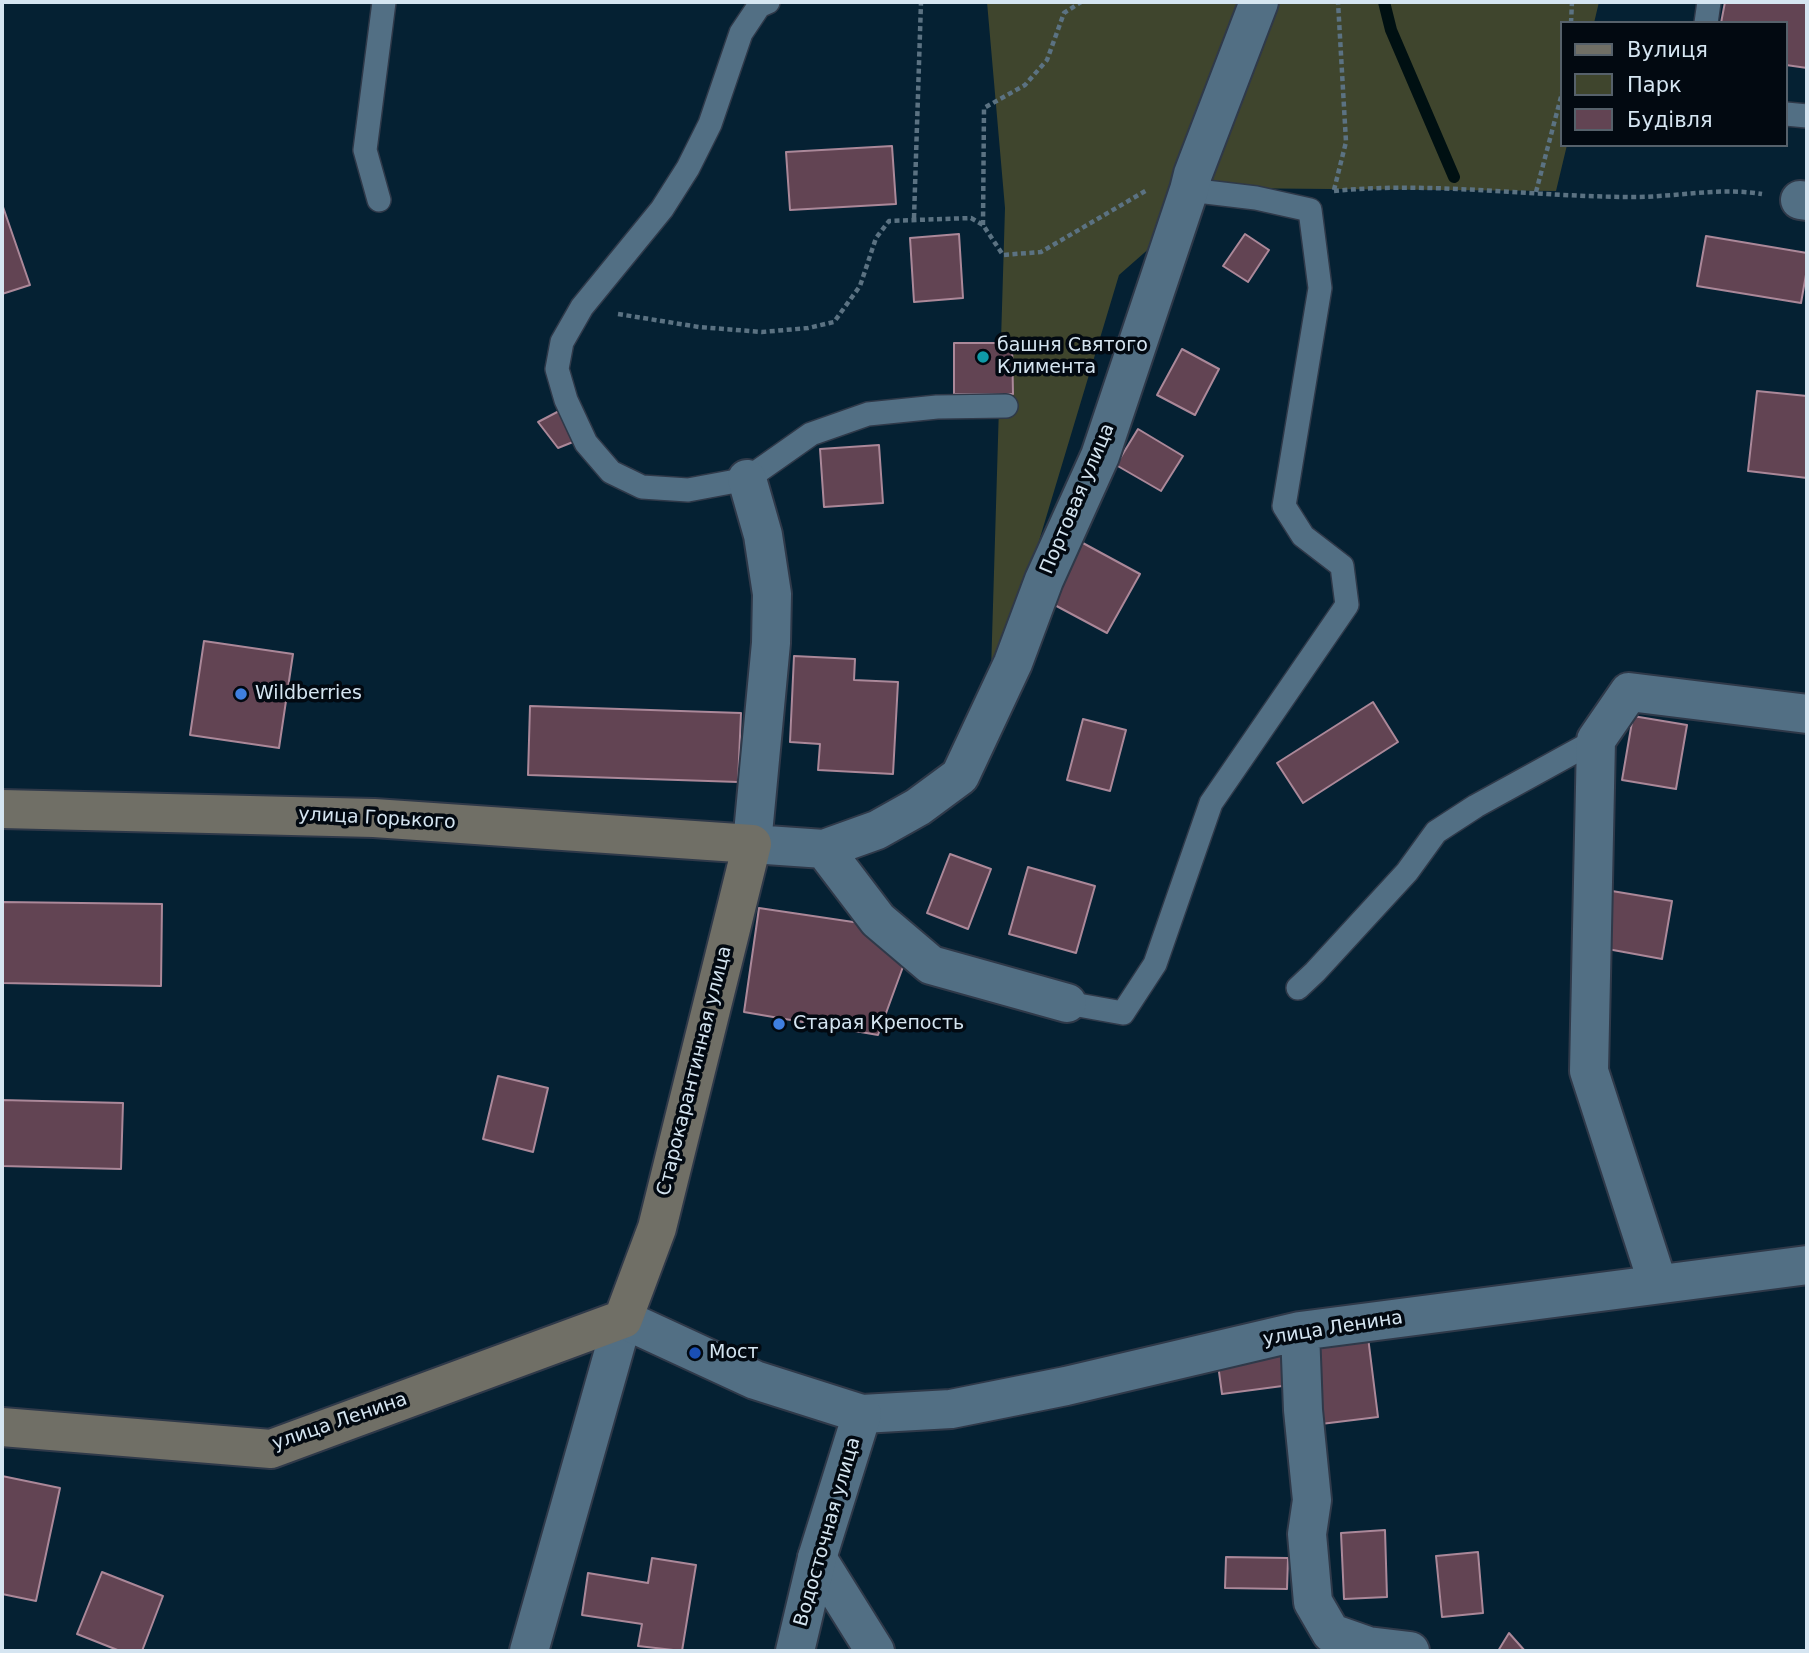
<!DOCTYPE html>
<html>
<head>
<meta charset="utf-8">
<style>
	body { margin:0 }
	#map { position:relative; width:1809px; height:1653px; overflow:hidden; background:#052133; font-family:"DejaVu Sans",sans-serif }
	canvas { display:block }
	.frame { position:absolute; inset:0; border:4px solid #d5e5f1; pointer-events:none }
	.legend { position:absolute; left:1560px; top:21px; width:228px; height:126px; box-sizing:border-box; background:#020911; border:2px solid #56616b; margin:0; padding:9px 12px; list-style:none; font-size:21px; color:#d5e5f1 }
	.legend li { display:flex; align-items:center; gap:14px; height:35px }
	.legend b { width:35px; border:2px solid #56616b }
</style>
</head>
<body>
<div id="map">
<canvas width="1809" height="1653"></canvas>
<div class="frame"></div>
<ul class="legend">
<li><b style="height:9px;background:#706f66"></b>Вулиця</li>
<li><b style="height:19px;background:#3f452d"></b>Парк</li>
<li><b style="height:19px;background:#624453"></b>Будівля</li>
</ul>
</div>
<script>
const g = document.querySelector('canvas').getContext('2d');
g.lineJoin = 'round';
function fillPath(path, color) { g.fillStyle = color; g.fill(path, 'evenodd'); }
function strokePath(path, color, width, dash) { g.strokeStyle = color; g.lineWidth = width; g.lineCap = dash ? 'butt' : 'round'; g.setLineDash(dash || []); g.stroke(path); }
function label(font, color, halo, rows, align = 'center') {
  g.font = font + ' "DejaVu Sans",sans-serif'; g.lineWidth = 7; g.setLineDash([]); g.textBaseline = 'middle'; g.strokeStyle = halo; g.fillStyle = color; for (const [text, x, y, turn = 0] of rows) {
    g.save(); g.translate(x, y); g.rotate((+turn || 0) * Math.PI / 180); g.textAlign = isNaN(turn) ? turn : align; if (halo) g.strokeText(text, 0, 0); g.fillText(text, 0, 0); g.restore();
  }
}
const green = new Path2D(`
	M 987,2 L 1599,2 L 1594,23 L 1562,23 L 1562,145 L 1567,145 L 1556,191 L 1218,188 L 1119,275 L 990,704 L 1005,208 Z`);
const stream = new Path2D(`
	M 1384,2 L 1391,30 L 1454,177`);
const building = new Path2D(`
	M 1725,2 L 1807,2 L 1807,68 L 1786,65 L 1786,23 L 1721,23 Z
	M 892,146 L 896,204 L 790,210 L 786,152 Z
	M 2,204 L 30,285 L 2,294 Z
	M 959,234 L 963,298 L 914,302 L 910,238 Z
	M 1245,234 L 1269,250 L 1248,282 L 1223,266 Z
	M 1706,236 L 1807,253 L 1807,269 L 1801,303 L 1697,286 Z
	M 954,343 L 1012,343 L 1013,394 L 954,394 Z
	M 1182,349 L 1219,369 L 1195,415 L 1157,395 Z
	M 1757,391 L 1807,396 L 1807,478 L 1748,471 Z
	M 563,409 L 573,442 L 558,448 L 538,422 Z
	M 1138,429 L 1183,456 L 1161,491 L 1116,465 Z
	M 879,445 L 883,503 L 824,507 L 820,449 Z
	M 1081,542 L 1140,574 L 1107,633 L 1049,602 Z
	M 204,641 L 293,654 L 279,748 L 190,735 Z
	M 794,656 L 855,659 L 854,680 L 898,682 L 893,774 L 818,770 L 820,744 L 790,742 Z
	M 1373,702 L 1398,742 L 1303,803 L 1277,763 Z
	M 530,706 L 741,713 L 738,782 L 528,775 Z
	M 1633,716 L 1687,725 L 1676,789 L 1622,780 Z
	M 1083,719 L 1126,730 L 1110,791 L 1067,780 Z
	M 950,854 L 991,869 L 968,929 L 927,913 Z
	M 1028,867 L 1095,886 L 1076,953 L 1009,934 Z
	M 1612,891 L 1672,901 L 1662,959 L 1602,948 Z
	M 2,902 L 162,904 L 161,986 L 2,983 Z
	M 759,908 L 860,923 L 904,964 L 878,1035 L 744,1012 Z
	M 498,1076 L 548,1088 L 533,1152 L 483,1139 Z
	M 2,1100 L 123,1103 L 121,1169 L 2,1166 Z
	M 1368,1337 L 1378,1417 L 1321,1424 L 1311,1345 Z
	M 1286,1349 L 1290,1385 L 1222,1394 L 1217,1357 Z
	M 2,1476 L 60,1488 L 36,1601 L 2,1594 Z
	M 1385,1530 L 1387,1597 L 1344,1599 L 1341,1533 Z
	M 1478,1552 L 1483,1613 L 1442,1617 L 1436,1556 Z
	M 1226,1557 L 1288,1558 L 1287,1589 L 1225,1588 Z
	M 652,1558 L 696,1565 L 682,1651 L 638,1646 L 642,1624 L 582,1615 L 588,1573 L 648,1583 Z
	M 102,1572 L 163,1596 L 142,1651 L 120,1651 L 77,1634 Z
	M 1509,1633 L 1525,1651 L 1498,1651 Z`);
const path = new Path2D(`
	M 1571,23 L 1572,2
	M 1334,190 L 1346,142 L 1338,2
	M 1334,191 C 1431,181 1535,197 1633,197 C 1677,197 1719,187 1762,194
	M 1536,192 L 1562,93
	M 914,218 L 921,2
	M 983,225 L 984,108 L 1025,85 L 1047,60 L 1064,13 L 1081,2
	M 618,314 L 699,327 L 762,332 L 808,328 L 834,322 L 860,286 L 876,238 L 889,221 L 971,218 L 983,225 L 1003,255 L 1041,252 L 1147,190`);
const service = new Path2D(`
	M 768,2 L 759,6 L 741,33 L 710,124 L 688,168 L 662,209 L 582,307 L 562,342 L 557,369 L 566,400 L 586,443 L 611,472 L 642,487 L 688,490 L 747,479 L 811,434 L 868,414 L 937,407 L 1006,406
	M 1706,23 L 1709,2
	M 1786,114 L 1807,116
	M 379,200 L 365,150 L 384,2
	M 1298,988 L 1315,972 L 1407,872 L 1436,832 L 1476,806 L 1596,740
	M 1067,1003 L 1123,1013 L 1155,964 L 1211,803 L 1347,605 L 1342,566 L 1303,536 L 1284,506 L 1320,288 L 1310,210 L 1256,198 L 1189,190`);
const minor = new Path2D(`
	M 1800,200 L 1807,201
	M 747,479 L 763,535 L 772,594 L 771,643 L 752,844 L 824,849 L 877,830 L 918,807 L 960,776 L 1013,663 L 1044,580 L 1100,456 L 1189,190 L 1193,174 L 1259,2
	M 824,849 L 878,920 L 931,965 L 1067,1003
	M 1658,1284 L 1589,1071 L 1596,740 L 1629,692 L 1807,714
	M 1300,1331 L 1303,1410 L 1312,1500 L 1307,1534 L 1313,1602 L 1331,1633 L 1368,1646 L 1410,1651
	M 862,1414 L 951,1409 L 1066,1386 L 1300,1331 L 1807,1265
	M 817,1558 L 875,1651
	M 529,1651 L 623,1319`);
const tertiary = new Path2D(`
	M 623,1319 L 755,1380 L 862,1414 L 817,1558 L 795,1651`);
const secondary = new Path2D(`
	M 2,809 L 374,818 L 752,844 L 657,1228 L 623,1319 L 271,1449 L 2,1427`);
const markers = [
	[983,357,7,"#0f9aa8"],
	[241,694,7,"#3f7fe0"],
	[779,1024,7,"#3f7fe0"],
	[695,1353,7,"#1a4fb4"]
];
const poiNames = [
	["башня Святого",997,346],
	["Климента",997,368],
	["Wildberries",255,694],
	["Старая Крепость",793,1024],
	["Мост",709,1353]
];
const streetNames = [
	["Портовая улица",1078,499,-67],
	["улица Горького",377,819,3],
	["Старокарантинная улица",695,1071,-76],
	["улица Ленина",1333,1329,-9],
	["улица Ленина",340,1422,-19],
	["Водосточная улица",828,1532,-74]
];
fillPath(green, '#3f452d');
strokePath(stream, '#001012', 12);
fillPath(building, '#624453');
strokePath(building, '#ab8899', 2);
strokePath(service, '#2f3949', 26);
strokePath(minor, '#2f3949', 42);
strokePath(tertiary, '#2f3949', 42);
strokePath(secondary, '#2f3949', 42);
strokePath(path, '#5b7282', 4.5, [5, 3.5]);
strokePath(service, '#526f84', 23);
strokePath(minor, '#526f84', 38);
strokePath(tertiary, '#526f84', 38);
strokePath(secondary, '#706f66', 38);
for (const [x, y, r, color] of markers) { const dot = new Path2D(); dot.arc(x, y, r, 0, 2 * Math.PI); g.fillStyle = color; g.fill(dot); strokePath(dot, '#020911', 2.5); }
label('19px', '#d5e5f1', '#020911', poiNames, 'left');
label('19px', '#d5e5f1', '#020911', streetNames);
</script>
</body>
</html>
